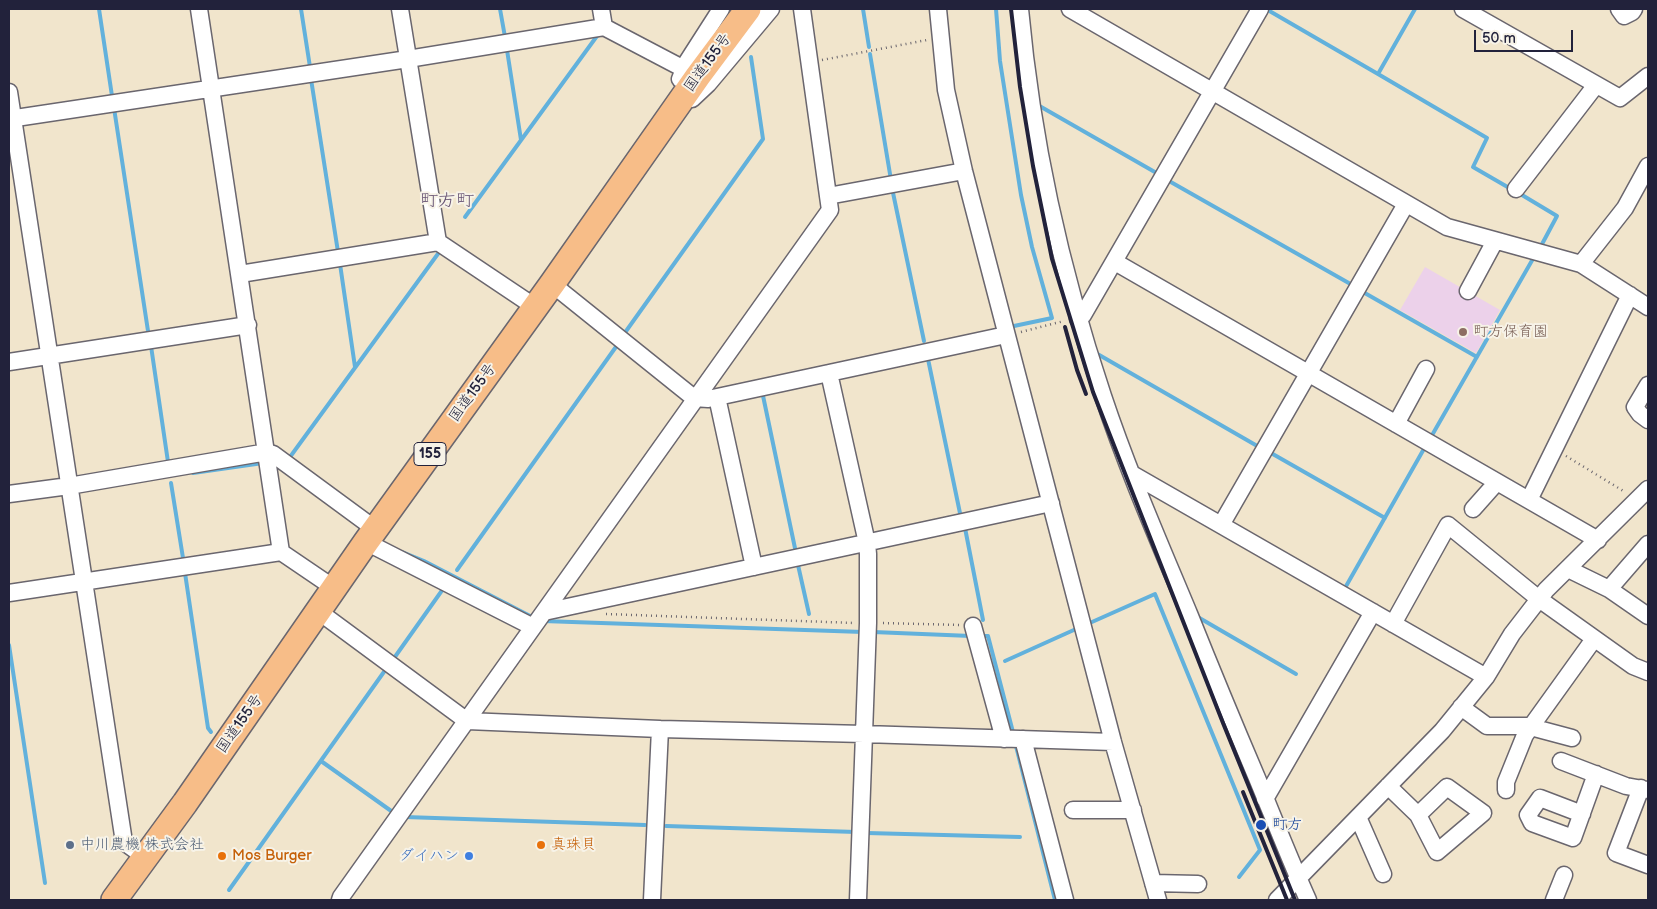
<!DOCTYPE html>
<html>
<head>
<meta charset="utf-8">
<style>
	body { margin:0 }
	#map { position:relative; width:1657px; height:909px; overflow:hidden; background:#f1e5cc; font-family:"Balsamiq Sans",sans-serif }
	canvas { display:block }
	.frame { position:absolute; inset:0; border:10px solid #22223b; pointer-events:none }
	.scale { position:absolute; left:1474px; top:30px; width:99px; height:22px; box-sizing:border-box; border:2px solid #22223b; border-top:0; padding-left:6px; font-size:15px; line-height:18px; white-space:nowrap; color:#22223b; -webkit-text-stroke:4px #f7f3e8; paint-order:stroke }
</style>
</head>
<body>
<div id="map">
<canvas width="1657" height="909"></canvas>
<div class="frame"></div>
<div class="scale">50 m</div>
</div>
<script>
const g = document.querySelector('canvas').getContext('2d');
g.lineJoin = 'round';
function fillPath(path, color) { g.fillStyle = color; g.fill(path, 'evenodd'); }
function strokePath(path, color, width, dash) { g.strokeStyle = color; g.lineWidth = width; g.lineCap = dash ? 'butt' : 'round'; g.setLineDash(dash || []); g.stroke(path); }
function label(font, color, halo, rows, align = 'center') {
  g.font = font + ' "Balsamiq Sans","Klee One",sans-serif'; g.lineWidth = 4; g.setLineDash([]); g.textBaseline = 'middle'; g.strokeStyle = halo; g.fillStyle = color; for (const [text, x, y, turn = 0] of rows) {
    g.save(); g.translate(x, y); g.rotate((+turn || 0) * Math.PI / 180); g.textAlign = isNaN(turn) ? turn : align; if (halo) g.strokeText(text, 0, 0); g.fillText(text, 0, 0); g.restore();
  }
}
const built = new Path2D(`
	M 1425,267 L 1500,310 L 1476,353 L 1400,310 Z`);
const stream = new Path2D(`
	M 99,9 L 112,96
	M 301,9 L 310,67
	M 500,9 L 505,37
	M 863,9 L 869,47
	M 996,9 L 1000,61 L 1021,195 L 1032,247 L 1052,318 L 1014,326
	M 1266,9 L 1378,74
	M 1415,9 L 1378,74 L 1487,138 L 1473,167 L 1511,189
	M 507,50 L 521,140
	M 870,54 L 891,180
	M 311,79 L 338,252
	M 1036,104 L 1160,175
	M 114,108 L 148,331
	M 1169,181 L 1354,286
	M 892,188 L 924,341
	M 1517,192 L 1557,216 L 1541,246
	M 465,217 L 597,36
	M 340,264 L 355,367
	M 1363,292 L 1477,357
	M 624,334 L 763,139 L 751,57
	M 151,346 L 168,462
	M 1094,352 L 1259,447
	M 928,359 L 961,518
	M 762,391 L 796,553
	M 1431,437 L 1534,257
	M 1271,453 L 1385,518
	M 290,457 L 440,251
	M 193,473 L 263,463
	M 171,483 L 183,558
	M 965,528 L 983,620
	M 402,552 L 424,561 L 534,618
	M 798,565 L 809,614
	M 457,570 L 618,344
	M 185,573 L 208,728 L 211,732
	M 1345,588 L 1425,447
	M 1196,616 L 1296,674
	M 543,621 L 863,632
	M 1092,622 L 1155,594 L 1260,850 L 1239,877
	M 873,632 L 971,636
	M 980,636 L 988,636 L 1014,736
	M 9,645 L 45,883
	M 392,661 L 443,589
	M 1005,661 L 1076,629
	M 1015,742 L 1055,900
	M 321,761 L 394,813
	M 405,817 L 645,825
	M 666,826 L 856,832
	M 867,833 L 1020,837
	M 229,890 L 386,669`);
const path = new Path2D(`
	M 822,60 L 927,40
	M 1021,332 L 1064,321
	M 1566,456 L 1625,492
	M 606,614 L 855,623
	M 883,623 L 960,625`);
const minor = new Path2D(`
	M 199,9 L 281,552 L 334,588
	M 400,9 L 438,242 L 535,307
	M 601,9 L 604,27
	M 802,9 L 828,196
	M 938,9 L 946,90 L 964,171 L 1113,742 L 1158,900
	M 1020,9 C 1032,141 1061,271 1103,396 C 1128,471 1160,544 1190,616 C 1212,671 1234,724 1257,778 C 1274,819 1290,860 1308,900
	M 1070,9 L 1447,227 L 1581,264 L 1648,307
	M 1463,9 L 1620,98 L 1648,76
	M 1619,9 L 1624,16 L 1632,12 L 1634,9
	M 680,79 L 687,62 L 721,9
	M 9,92 L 124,842 L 145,857
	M 692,99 L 708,84 L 771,9
	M 9,119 L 408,59 L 604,27 L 684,69
	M 1516,189 L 1596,85
	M 1115,262 L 1598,540
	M 1581,264 L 1625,208 L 1648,166
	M 240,274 L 438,242
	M 552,284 L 694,398 L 708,399 L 1006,335
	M 1468,291 L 1495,241
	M 1078,319 L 1083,315 L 1260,9
	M 9,362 L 248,325
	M 829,373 L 867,543 L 868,554 L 868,623 L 858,900
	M 1648,385 L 1635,407 L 1640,414 L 1648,420
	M 717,397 L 754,567
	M 1396,424 L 1426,369
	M 1132,474 L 1486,677
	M 9,494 L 69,486 L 267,452 L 273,454 L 375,529
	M 1529,500 L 1630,295
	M 1473,509 L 1497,482
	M 1221,525 L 1406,204
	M 366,542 L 533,627
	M 1568,569 L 1609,589 L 1648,616
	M 1609,589 L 1648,544
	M 9,593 L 281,552
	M 318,611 L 467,721 L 660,729 L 864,734 L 1113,742
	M 544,612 L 1051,503
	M 1393,624 L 1448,525 L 1539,599 L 1633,666 L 1648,672
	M 973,626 L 1004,739
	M 1461,707 L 1487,726 L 1527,726 L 1572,738
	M 1023,739 L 1065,900
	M 1561,761 L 1626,786 L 1648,790
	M 1388,786 L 1418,815 L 1437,852 L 1483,813 L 1447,787 L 1418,815
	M 1641,788 L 1616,853 L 1648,865
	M 1506,790 L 1506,782 L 1525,735 L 1594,639
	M 1265,799 L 1373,612
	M 1073,810 L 1133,810
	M 1582,814 L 1540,798 L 1528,815 L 1532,823 L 1573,838 L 1596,774
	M 1358,817 L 1383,874
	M 1153,883 L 1198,884
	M 340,900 L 341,897 L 830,210 L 828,196 L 964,171
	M 652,900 L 660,729
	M 1277,900 L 1442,731 L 1486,677 L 1512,634 L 1546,590 L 1648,489
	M 1554,900 L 1564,875`);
const highway = new Path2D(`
	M 114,900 L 185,803 L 366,542 L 552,284 L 698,76 L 748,9`);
const rail = new Path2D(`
	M 1011,9 L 1020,87 L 1033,166 L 1052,259 L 1093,392 L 1223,723 L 1295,900
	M 1065,327 L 1077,370 L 1086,394
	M 1243,792 L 1287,900`);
const markers = [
	[1463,332,5,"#8d6e63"],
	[1261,825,6,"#1a4fb4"],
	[70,845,5,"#5c6f8a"],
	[541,845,5,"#e8710a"],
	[222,856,5,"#e8710a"],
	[469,856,5,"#3f7fe0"]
];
const shields = [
	[430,454,32]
];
const shieldNames = [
	["155",430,454]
];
const streetNames = [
	["国道155号",708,63,-54],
	["国道155号",473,393,-54],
	["国道155号",240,724,-55]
];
const educationNames = [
	["町方保育園",1473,332]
];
const transitNames = [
	["町方",1272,825]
];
const serviceNames = [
	["中川農機 株式会社",80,845]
];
const foodNames = [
	["真珠貝",551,845],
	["Mos Burger",232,856]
];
const shopNames = [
	["ダイハン",459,856]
];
const quarterNames = [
	["町方町",447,201]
];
fillPath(built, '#ecd1ea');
strokePath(stream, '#62b1dc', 4);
strokePath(minor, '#6a666e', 19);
strokePath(highway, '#6a666e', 28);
strokePath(path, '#6a666e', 2.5, [1, 4]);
strokePath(minor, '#fff', 16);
strokePath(highway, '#f7bd88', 25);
strokePath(rail, '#22223b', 4);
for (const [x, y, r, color] of markers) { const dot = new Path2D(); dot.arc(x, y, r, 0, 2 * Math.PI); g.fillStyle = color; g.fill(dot); strokePath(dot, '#f7f3e8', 2); }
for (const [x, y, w] of shields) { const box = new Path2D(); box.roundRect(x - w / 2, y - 11.5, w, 23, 4); g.fillStyle = '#f7f3e8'; g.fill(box); strokePath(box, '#22223b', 1); }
label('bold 14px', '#22223b', null, shieldNames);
label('15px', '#22223b', '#f7f3e8', streetNames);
label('15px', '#785e54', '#f7f3e8', educationNames, 'left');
label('15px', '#164399', '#f7f3e8', transitNames, 'left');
label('15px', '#4e5e75', '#f7f3e8', serviceNames, 'left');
label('15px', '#c56008', '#f7f3e8', foodNames, 'left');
label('15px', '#366cbe', '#f7f3e8', shopNames, 'right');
label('18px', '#655172', '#f7f3e8', quarterNames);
</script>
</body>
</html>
